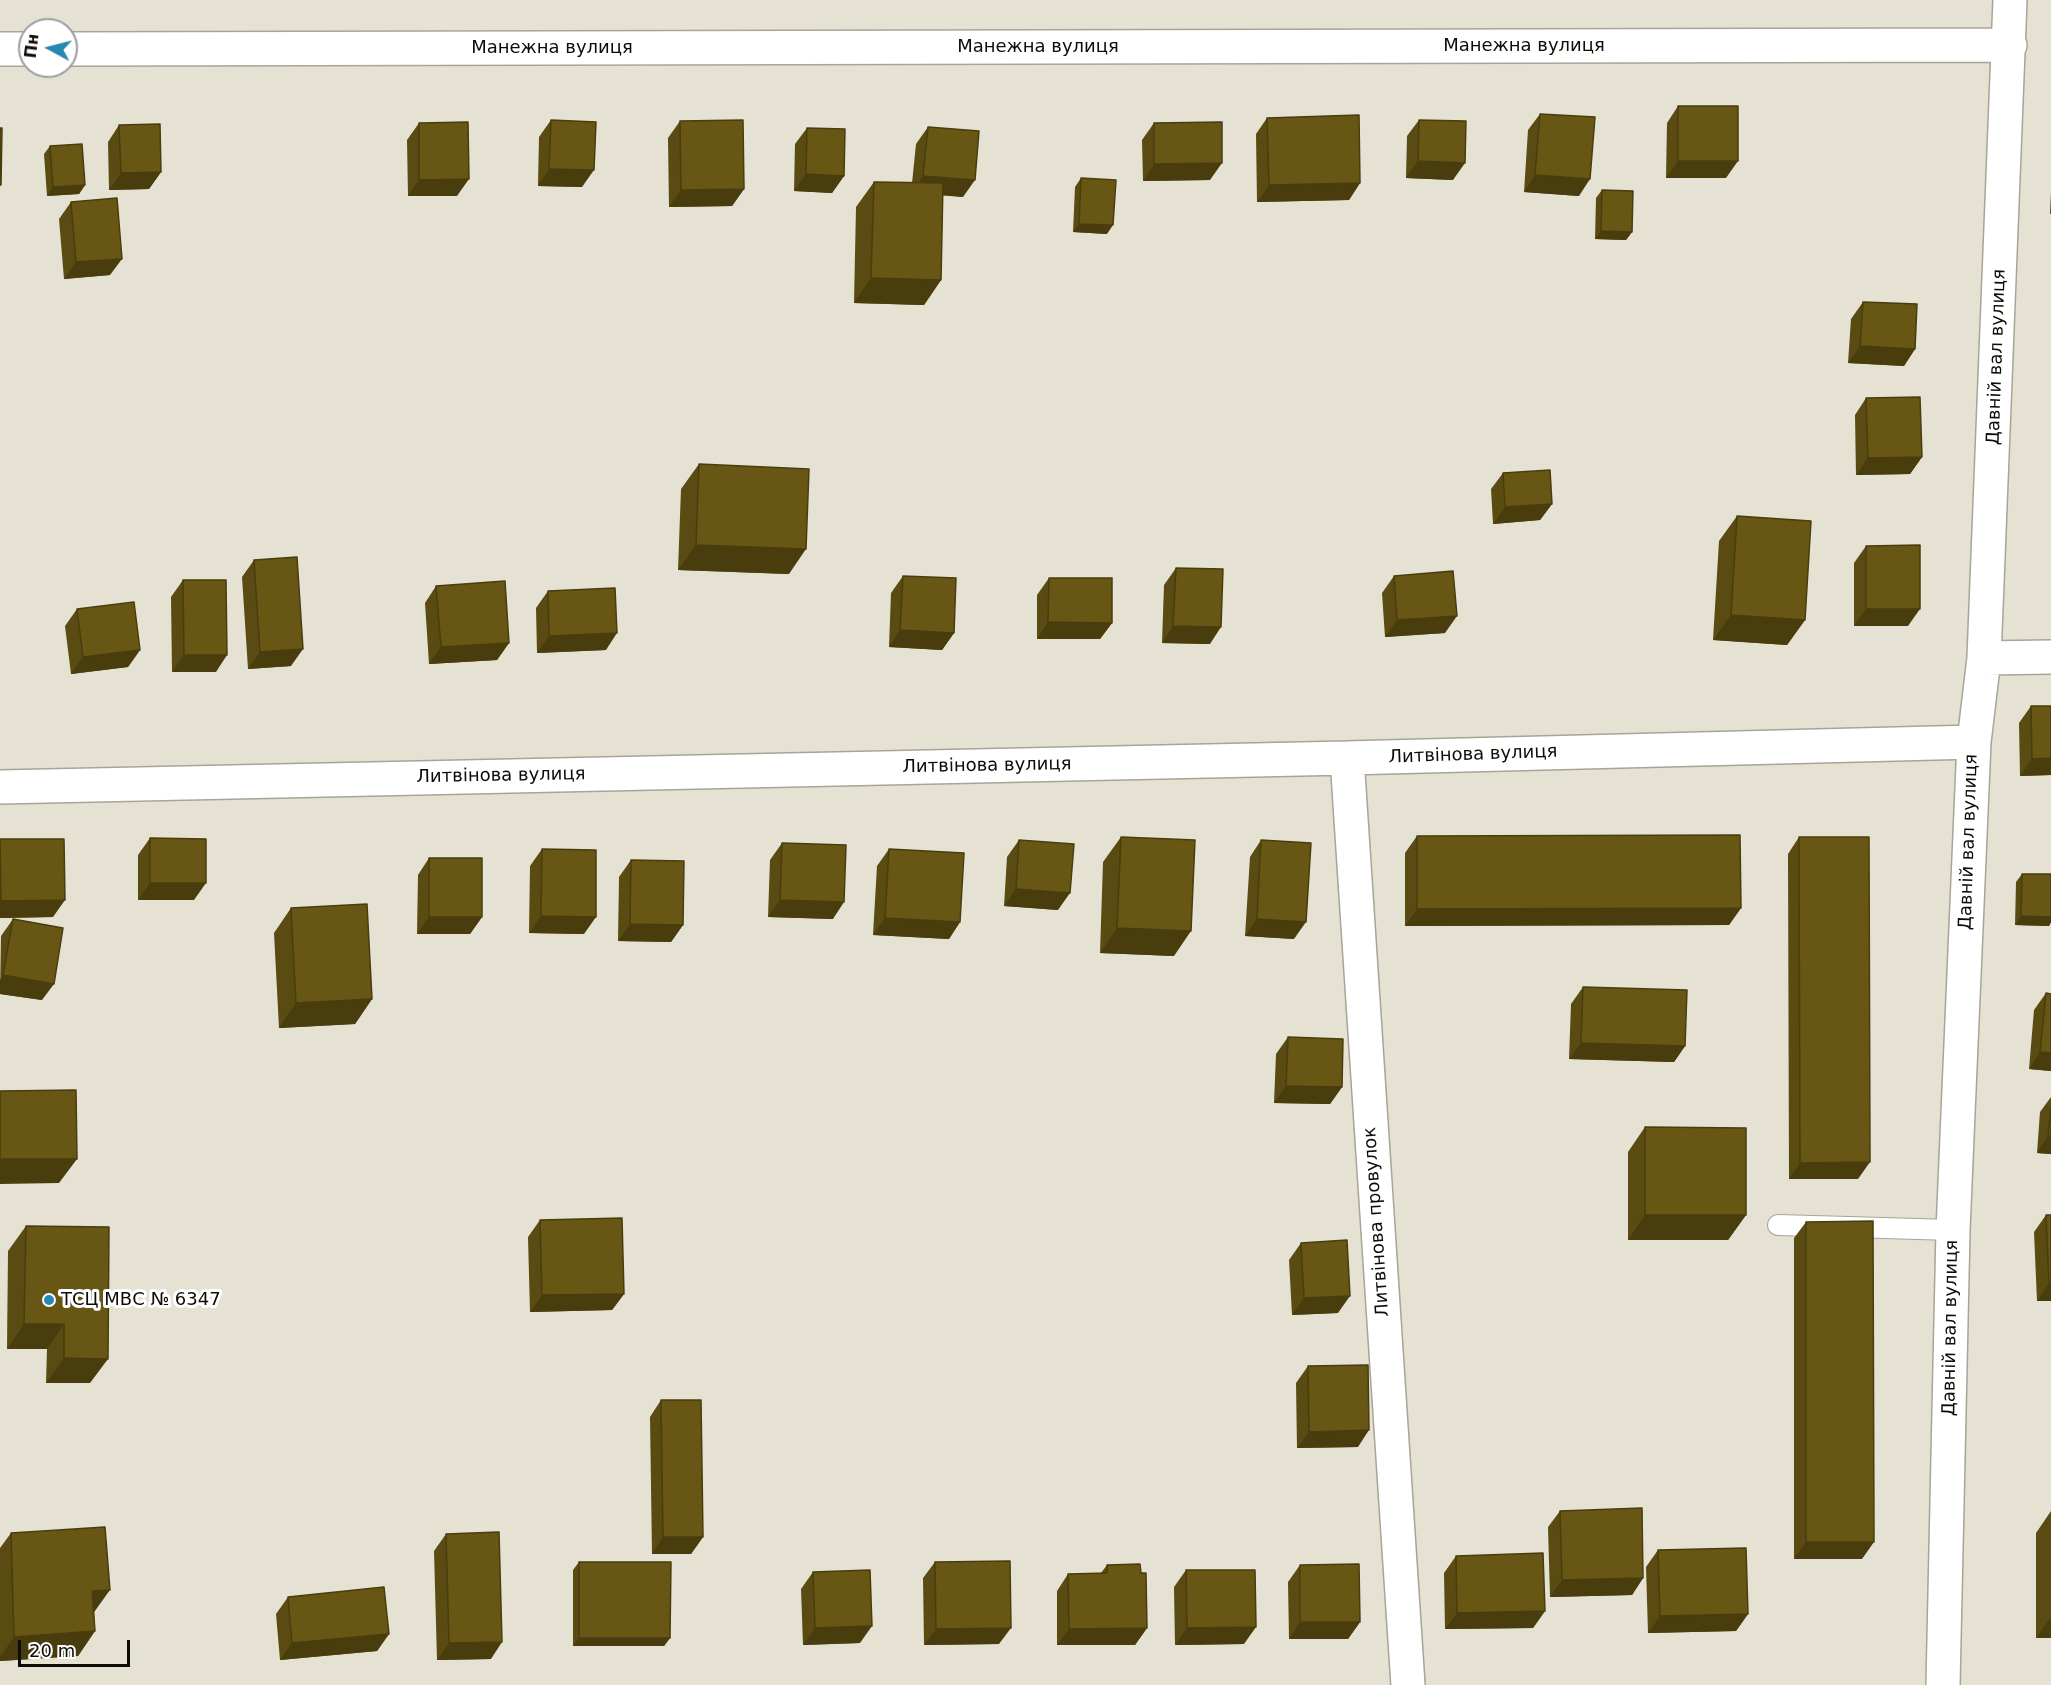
<!DOCTYPE html>
<html>
<head>
<meta charset="utf-8">
<style>
	body { margin:0 }
	#map { position:relative; width:2051px; height:1685px; overflow:hidden; background:#e5e2d4; font-family:"DejaVu Sans",sans-serif }
	canvas { display:block }
	.north { position:absolute; left:18px; top:18px; width:60px; height:60px; box-sizing:border-box; background:#fff; border:2px solid #9e9e9c; border-radius:50%; rotate:277deg; font-size:16px; font-weight:700; line-height:24px; text-align:center; color:#0d0c07 }
	.north::after { content:''; display:block; margin:auto; width:21px; height:27px; background:#2786b2; clip-path:polygon(50% 0,100% 100%,50% 72%,0 100%) }
	.scale { position:absolute; left:18px; top:1640px; width:112px; height:27px; box-sizing:border-box; border:3px solid #0d0c07; border-top:0; padding-left:8px; font-size:18px; line-height:21px; white-space:nowrap; color:#0d0c07; -webkit-text-stroke:4px #fff; paint-order:stroke }
</style>
</head>
<body>
<div id="map">
<canvas width="2051" height="1685"></canvas>
<div class="north">Пн</div>
<div class="scale">20 m</div>
</div>
<script>
const g = document.querySelector('canvas').getContext('2d');
g.lineJoin = 'round';
function strokePath(path, color, width, dash) { g.strokeStyle = color; g.lineWidth = width; g.lineCap = dash ? 'butt' : 'round'; g.setLineDash(dash || []); g.stroke(path); }
function fillPath(path, color) { g.fillStyle = color; g.fill(path, 'evenodd'); }
function label(font, color, halo, rows, align = 'center') {
  g.font = font + ' "DejaVu Sans",sans-serif'; g.lineWidth = 6; g.setLineDash([]); g.textBaseline = 'middle'; g.strokeStyle = halo; g.fillStyle = color; for (const [text, x, y, turn = 0] of rows) {
    g.save(); g.translate(x, y); g.rotate((+turn || 0) * Math.PI / 180); g.textAlign = isNaN(turn) ? turn : align; if (halo) g.strokeText(text, 0, 0); g.fillText(text, 0, 0); g.restore();
  }
}
const service = new Path2D(`
	M 1778,1225 L 1953,1230`);
const minor = new Path2D(`
	M 0,49 L 30,49
	M 66,49 L 2010,45
	M 1984,658 L 2051,657
	M 1347,758 L 1408,1685
	M 0,787 L 1347,758 L 1974,742
	M 1943,1685 L 1953,1230 L 1974,742 L 1984,658 L 2010,0`);
const wall = new Path2D(`
	M 1678,106 L 1726,178 L 1666,178 L 1667,123 Z
	M 1540,114 L 1579,196 L 1524,192 L 1528,130 Z
	M 1267,118 L 1360,183 L 1349,200 L 1257,202 L 1256,134 Z
	M 551,120 L 582,187 L 538,186 L 539,137 Z
	M 1419,120 L 1453,180 L 1406,178 L 1407,136 Z
	M 680,121 L 744,189 L 732,206 L 669,207 L 668,138 Z
	M 419,123 L 457,196 L 408,196 L 407,140 Z
	M 1154,123 L 1210,180 L 1143,181 L 1142,140 Z
	M 119,125 L 161,172 L 149,189 L 109,190 L 108,142 Z
	M 928,127 L 963,197 L 943,195 L 941,280 L 924,305 L 854,303 L 856,207 L 874,182 L 912,183 L 916,144 Z
	M 807,128 L 844,176 L 832,193 L 794,191 L 795,144 Z
	M 50,146 L 85,185 L 79,194 L 47,196 L 44,154 Z
	M 1081,178 L 1107,234 L 1073,232 L 1075,187 Z
	M 1602,190 L 1632,232 L 1626,240 L 1595,239 L 1596,198 Z
	M 2051,191 L 2051,214 L 2050,214 Z
	M 71,202 L 110,275 L 64,279 L 59,219 Z
	M 1863,302 L 1915,349 L 1904,366 L 1848,363 L 1851,319 Z
	M 1866,398 L 1922,457 L 1910,474 L 1856,475 L 1855,415 Z
	M 699,464 L 789,574 L 678,570 L 681,489 Z
	M 1503,473 L 1552,504 L 1540,520 L 1493,524 L 1491,489 Z
	M 1737,516 L 1805,620 L 1787,645 L 1713,640 L 1719,541 Z
	M 1866,546 L 1908,626 L 1854,626 L 1854,563 Z
	M 254,560 L 291,666 L 248,669 L 242,577 Z
	M 1176,568 L 1210,644 L 1162,643 L 1164,585 Z
	M 903,576 L 954,633 L 942,650 L 889,647 L 891,593 Z
	M 1394,576 L 1445,633 L 1385,637 L 1382,593 Z
	M 1049,578 L 1112,623 L 1100,639 L 1037,639 L 1037,595 Z
	M 183,580 L 216,672 L 172,672 L 171,597 Z
	M 436,586 L 509,643 L 497,660 L 429,664 L 425,603 Z
	M 548,591 L 606,650 L 537,653 L 536,608 Z
	M 77,609 L 140,650 L 128,667 L 71,674 L 65,626 Z
	M 2031,706 L 2051,706 L 2051,775 L 2020,776 L 2019,723 Z
	M 1417,836 L 1741,908 L 1729,925 L 1405,926 L 1405,853 Z
	M 1121,837 L 1174,956 L 1100,953 L 1103,862 Z
	M 1799,837 L 1858,1179 L 1789,1179 L 1788,854 Z
	M 150,838 L 194,900 L 138,900 L 138,855 Z
	M 0,839 L 53,917 L 0,918 Z
	M 1019,840 L 1058,910 L 1004,906 L 1007,857 Z
	M 1261,840 L 1294,939 L 1245,936 L 1250,857 Z
	M 782,843 L 833,919 L 768,917 L 770,860 Z
	M 542,849 L 584,934 L 529,933 L 530,866 Z
	M 889,849 L 960,922 L 949,939 L 873,935 L 877,866 Z
	M 429,858 L 482,917 L 470,934 L 417,934 L 418,875 Z
	M 631,860 L 683,925 L 671,942 L 618,941 L 619,877 Z
	M 2022,874 L 2051,874 L 2051,922 L 2049,926 L 2015,925 L 2016,882 Z
	M 291,908 L 372,999 L 355,1024 L 279,1028 L 274,933 Z
	M 13,919 L 42,1000 L 0,994 L 1,936 Z
	M 1583,987 L 1685,1046 L 1674,1062 L 1569,1059 L 1571,1004 Z
	M 2046,993 L 2051,1071 L 2029,1069 L 2034,1010 Z
	M 1288,1037 L 1342,1087 L 1330,1104 L 1274,1103 L 1276,1054 Z
	M 2051,1097 L 2051,1154 L 2037,1153 L 2040,1112 Z
	M 1645,1127 L 1746,1215 L 1728,1240 L 1628,1240 L 1628,1152 Z
	M 2046,1215 L 2051,1215 L 2051,1301 L 2037,1301 L 2034,1232 Z
	M 540,1220 L 624,1294 L 612,1310 L 530,1312 L 528,1237 Z
	M 1806,1222 L 1862,1559 L 1794,1559 L 1794,1238 Z
	M 26,1226 L 90,1383 L 46,1383 L 47,1349 L 7,1349 L 8,1251 Z
	M 1301,1243 L 1338,1313 L 1292,1315 L 1289,1260 Z
	M 1308,1366 L 1358,1447 L 1297,1448 L 1296,1383 Z
	M 661,1400 L 703,1537 L 691,1554 L 652,1554 L 650,1417 Z
	M 1560,1511 L 1643,1578 L 1632,1595 L 1550,1597 L 1548,1527 Z
	M 2051,1511 L 2051,1638 L 2036,1638 L 2036,1533 Z
	M 11,1533 L 94,1612 L 95,1631 L 78,1656 L 0,1661 L 0,1548 Z
	M 446,1534 L 491,1659 L 437,1660 L 434,1551 Z
	M 1658,1550 L 1748,1614 L 1736,1631 L 1648,1633 L 1646,1567 Z
	M 1456,1556 L 1545,1611 L 1533,1628 L 1445,1629 L 1444,1573 Z
	M 579,1562 L 670,1638 L 664,1646 L 573,1646 L 573,1570 Z
	M 935,1562 L 999,1644 L 924,1645 L 923,1578 Z
	M 1107,1565 L 1141,1573 L 1147,1628 L 1135,1645 L 1057,1645 L 1057,1591 L 1068,1574 L 1101,1573 Z
	M 1300,1565 L 1360,1622 L 1348,1639 L 1289,1639 L 1288,1582 Z
	M 1186,1570 L 1244,1644 L 1175,1645 L 1174,1587 Z
	M 813,1572 L 860,1643 L 803,1645 L 801,1589 Z
	M 288,1597 L 389,1634 L 377,1651 L 280,1660 L 276,1614 Z`);
const shadedWall = new Path2D(`
	M 1418,161 L 1465,163 L 1453,180 L 1406,178 Z
	M 1678,161 L 1738,161 L 1726,178 L 1666,178 Z
	M 1222,163 L 1210,180 L 1143,181 L 1154,164 Z
	M 549,169 L 594,170 L 582,187 L 538,186 Z
	M 161,172 L 149,189 L 109,190 L 121,173 Z
	M 806,174 L 844,176 L 832,193 L 794,191 Z
	M 1535,175 L 1590,179 L 1579,196 L 1524,192 Z
	M 923,176 L 975,180 L 963,197 L 912,193 Z
	M 469,179 L 457,196 L 408,196 L 419,180 Z
	M 1360,183 L 1349,200 L 1257,202 L 1269,185 Z
	M 85,185 L 79,194 L 47,196 L 53,187 Z
	M 744,189 L 732,206 L 669,207 L 681,190 Z
	M 1079,224 L 1113,225 L 1107,234 L 1073,232 Z
	M 1601,231 L 1632,232 L 1626,240 L 1595,239 Z
	M 122,259 L 110,275 L 64,279 L 76,262 Z
	M 871,278 L 941,280 L 924,305 L 854,303 Z
	M 1860,346 L 1915,349 L 1904,366 L 1848,363 Z
	M 1922,457 L 1910,474 L 1856,475 L 1868,458 Z
	M 1552,504 L 1540,520 L 1493,524 L 1505,507 Z
	M 696,545 L 806,549 L 789,574 L 678,570 Z
	M 1866,609 L 1920,609 L 1908,626 L 1854,626 Z
	M 1731,615 L 1805,620 L 1787,645 L 1713,640 Z
	M 1457,616 L 1445,633 L 1385,637 L 1397,620 Z
	M 1048,622 L 1112,623 L 1100,639 L 1037,639 Z
	M 1173,626 L 1221,627 L 1210,644 L 1162,643 Z
	M 900,630 L 954,633 L 942,650 L 889,647 Z
	M 617,633 L 606,650 L 537,653 L 549,636 Z
	M 509,643 L 497,660 L 429,664 L 441,647 Z
	M 303,649 L 291,666 L 248,669 L 260,652 Z
	M 140,650 L 128,667 L 71,674 L 83,657 Z
	M 184,655 L 227,655 L 216,672 L 172,672 Z
	M 2051,758 L 2051,775 L 2020,776 L 2032,759 Z
	M 150,883 L 206,883 L 194,900 L 138,900 Z
	M 1016,889 L 1070,893 L 1058,910 L 1004,906 Z
	M 65,900 L 53,917 L 0,918 L 0,903 L 1,901 Z
	M 780,900 L 844,902 L 833,919 L 768,917 Z
	M 1741,908 L 1729,925 L 1405,926 L 1417,909 Z
	M 541,916 L 596,917 L 584,934 L 529,933 Z
	M 2021,916 L 2051,917 L 2051,922 L 2049,926 L 2015,925 Z
	M 429,917 L 482,917 L 470,934 L 417,934 Z
	M 885,918 L 960,922 L 949,939 L 873,935 Z
	M 1257,919 L 1306,922 L 1294,939 L 1245,936 Z
	M 630,924 L 683,925 L 671,942 L 618,941 Z
	M 1117,928 L 1191,931 L 1174,956 L 1100,953 Z
	M 3,975 L 54,984 L 42,1000 L 0,994 L 0,980 Z
	M 372,999 L 355,1024 L 279,1028 L 296,1003 Z
	M 1581,1043 L 1685,1046 L 1674,1062 L 1569,1059 Z
	M 2040,1052 L 2051,1053 L 2051,1071 L 2029,1069 Z
	M 1286,1086 L 1342,1087 L 1330,1104 L 1274,1103 Z
	M 2048,1136 L 2051,1136 L 2051,1154 L 2037,1153 Z
	M 0,1159 L 77,1159 L 59,1183 L 0,1184 Z
	M 1870,1162 L 1858,1179 L 1789,1179 L 1800,1163 Z
	M 1645,1215 L 1746,1215 L 1728,1240 L 1628,1240 Z
	M 2049,1284 L 2051,1284 L 2051,1301 L 2037,1301 Z
	M 624,1294 L 612,1310 L 530,1312 L 542,1295 Z
	M 1350,1296 L 1338,1313 L 1292,1315 L 1304,1298 Z
	M 24,1324 L 64,1324 L 47,1349 L 7,1349 Z
	M 64,1358 L 108,1359 L 90,1383 L 46,1383 Z
	M 1369,1430 L 1358,1447 L 1297,1448 L 1309,1432 Z
	M 663,1537 L 703,1537 L 691,1554 L 652,1554 Z
	M 1806,1542 L 1874,1542 L 1862,1559 L 1794,1559 Z
	M 1643,1578 L 1632,1595 L 1550,1597 L 1562,1580 Z
	M 110,1590 L 92,1615 L 92,1591 Z
	M 1545,1611 L 1533,1628 L 1445,1629 L 1457,1613 Z
	M 1748,1614 L 1736,1631 L 1648,1633 L 1660,1616 Z
	M 2051,1617 L 2051,1638 L 2036,1638 Z
	M 1300,1622 L 1360,1622 L 1348,1639 L 1289,1639 Z
	M 872,1626 L 860,1643 L 803,1645 L 815,1628 Z
	M 1256,1627 L 1244,1644 L 1175,1645 L 1187,1628 Z
	M 1011,1628 L 999,1644 L 924,1645 L 936,1629 Z
	M 1147,1628 L 1135,1645 L 1057,1645 L 1069,1629 Z
	M 95,1631 L 78,1656 L 0,1661 L 0,1657 L 14,1637 Z
	M 389,1634 L 377,1651 L 280,1660 L 292,1643 Z
	M 579,1638 L 670,1638 L 664,1646 L 573,1646 Z
	M 502,1642 L 491,1659 L 437,1660 L 449,1643 Z`);
const building = new Path2D(`
	M 1678,106 L 1738,106 L 1738,161 L 1678,161 Z
	M 1540,114 L 1595,117 L 1590,179 L 1535,175 Z
	M 1359,115 L 1360,183 L 1269,185 L 1267,118 Z
	M 551,120 L 596,122 L 594,170 L 549,169 Z
	M 743,120 L 744,189 L 681,190 L 680,121 Z
	M 1419,120 L 1466,121 L 1465,163 L 1418,161 Z
	M 468,122 L 469,179 L 419,180 L 419,123 Z
	M 1222,122 L 1222,163 L 1154,164 L 1154,123 Z
	M 160,124 L 161,172 L 121,173 L 119,125 Z
	M 928,127 L 979,131 L 975,180 L 923,176 Z
	M 0,128 L 2,128 L 1,185 L 0,185 Z
	M 807,128 L 845,129 L 844,176 L 806,174 Z
	M 82,144 L 85,185 L 53,187 L 50,146 Z
	M 1081,178 L 1116,180 L 1113,225 L 1079,224 Z
	M 874,182 L 943,183 L 941,280 L 871,278 Z
	M 1602,190 L 1633,191 L 1632,232 L 1601,231 Z
	M 117,198 L 122,259 L 76,262 L 71,202 Z
	M 1863,302 L 1917,304 L 1915,349 L 1860,346 Z
	M 1920,397 L 1922,457 L 1868,458 L 1866,398 Z
	M 699,464 L 809,469 L 806,549 L 696,545 Z
	M 1550,470 L 1552,504 L 1505,507 L 1503,473 Z
	M 1737,516 L 1811,521 L 1805,620 L 1731,615 Z
	M 1920,545 L 1920,609 L 1866,609 L 1866,546 Z
	M 297,557 L 303,649 L 260,652 L 254,560 Z
	M 1176,568 L 1223,569 L 1221,627 L 1173,626 Z
	M 1453,571 L 1457,616 L 1397,620 L 1394,576 Z
	M 903,576 L 956,578 L 954,633 L 900,630 Z
	M 1049,578 L 1112,578 L 1112,623 L 1048,622 Z
	M 183,580 L 226,580 L 227,655 L 184,655 Z
	M 505,581 L 509,643 L 441,647 L 436,586 Z
	M 615,588 L 617,633 L 549,636 L 548,591 Z
	M 134,602 L 140,650 L 83,657 L 77,609 Z
	M 2031,706 L 2051,706 L 2051,758 L 2032,759 Z
	M 1740,835 L 1741,908 L 1417,909 L 1417,836 Z
	M 1121,837 L 1195,840 L 1191,931 L 1117,928 Z
	M 1799,837 L 1869,837 L 1870,1162 L 1800,1163 Z
	M 150,838 L 206,839 L 206,883 L 150,883 Z
	M 0,839 L 64,839 L 65,900 L 1,901 Z
	M 1019,840 L 1074,844 L 1070,893 L 1016,889 Z
	M 1261,840 L 1311,843 L 1306,922 L 1257,919 Z
	M 782,843 L 846,845 L 844,902 L 780,900 Z
	M 542,849 L 596,850 L 596,917 L 541,916 Z
	M 889,849 L 964,853 L 960,922 L 885,918 Z
	M 429,858 L 482,858 L 482,917 L 429,917 Z
	M 631,860 L 684,861 L 683,925 L 630,924 Z
	M 2022,874 L 2051,874 L 2051,917 L 2021,916 Z
	M 367,904 L 372,999 L 296,1003 L 291,908 Z
	M 13,919 L 63,928 L 54,984 L 3,975 Z
	M 1583,987 L 1687,990 L 1685,1046 L 1581,1043 Z
	M 2046,993 L 2051,994 L 2051,1053 L 2040,1052 Z
	M 1288,1037 L 1343,1039 L 1342,1087 L 1286,1086 Z
	M 76,1090 L 77,1159 L 0,1159 L 0,1091 Z
	M 2051,1108 L 2051,1136 L 2048,1136 Z
	M 1645,1127 L 1746,1128 L 1746,1215 L 1645,1215 Z
	M 2046,1215 L 2051,1215 L 2051,1284 L 2049,1284 Z
	M 622,1218 L 624,1294 L 542,1295 L 540,1220 Z
	M 1873,1221 L 1874,1542 L 1806,1542 L 1806,1222 Z
	M 26,1226 L 109,1227 L 108,1359 L 64,1358 L 64,1324 L 24,1324 Z
	M 1347,1240 L 1350,1296 L 1304,1298 L 1301,1243 Z
	M 1368,1365 L 1369,1430 L 1309,1432 L 1308,1366 Z
	M 661,1400 L 701,1400 L 703,1537 L 663,1537 Z
	M 1642,1508 L 1643,1578 L 1562,1580 L 1560,1511 Z
	M 105,1527 L 110,1590 L 92,1591 L 95,1631 L 14,1637 L 11,1533 Z
	M 499,1532 L 502,1642 L 449,1643 L 446,1534 Z
	M 1746,1548 L 1748,1614 L 1660,1616 L 1658,1550 Z
	M 1543,1553 L 1545,1611 L 1457,1613 L 1456,1556 Z
	M 1010,1561 L 1011,1628 L 936,1629 L 935,1562 Z
	M 579,1562 L 671,1562 L 670,1638 L 579,1638 Z
	M 1140,1564 L 1141,1573 L 1146,1573 L 1147,1628 L 1069,1629 L 1068,1574 L 1107,1573 L 1107,1565 Z
	M 1359,1564 L 1360,1622 L 1300,1622 L 1300,1565 Z
	M 870,1570 L 872,1626 L 815,1628 L 813,1572 Z
	M 1186,1570 L 1255,1570 L 1256,1627 L 1187,1628 Z
	M 384,1587 L 389,1634 L 292,1643 L 288,1597 Z`);
const markers = [
	[49,1300,6,"#2786b2"]
];
const streetNames = [
	["Манежна вулиця",1524,46],
	["Манежна вулиця",1038,47],
	["Манежна вулиця",552,48],
	["Давній вал вулиця",1997,357,-88],
	["Литвінова вулиця",1473,755,-2],
	["Литвінова вулиця",987,766,-1],
	["Литвінова вулиця",501,776,-1],
	["Давній вал вулиця",1969,842,-88],
	["Литвінова провулок",1377,1222,-94],
	["Давній вал вулиця",1951,1328,-89]
];
const poiNames = [
	["ТСЦ МВС № 6347",61,1300]
];
strokePath(service, '#a8a498', 22);
strokePath(minor, '#a8a498', 36);
strokePath(service, '#fff', 20);
strokePath(minor, '#fff', 33);
fillPath(wall, '#594b11');
fillPath(shadedWall, '#493d0e');
fillPath(building, '#685714');
strokePath(building, '#493d0e', 1.5);
for (const [x, y, r, color] of markers) { const dot = new Path2D(); dot.arc(x, y, r, 0, 2 * Math.PI); g.fillStyle = color; g.fill(dot); strokePath(dot, '#fff', 2); }
label('18px', '#0d0c07', '#fff', streetNames);
label('18px', '#0d0c07', '#fff', poiNames, 'left');
</script>
</body>
</html>
